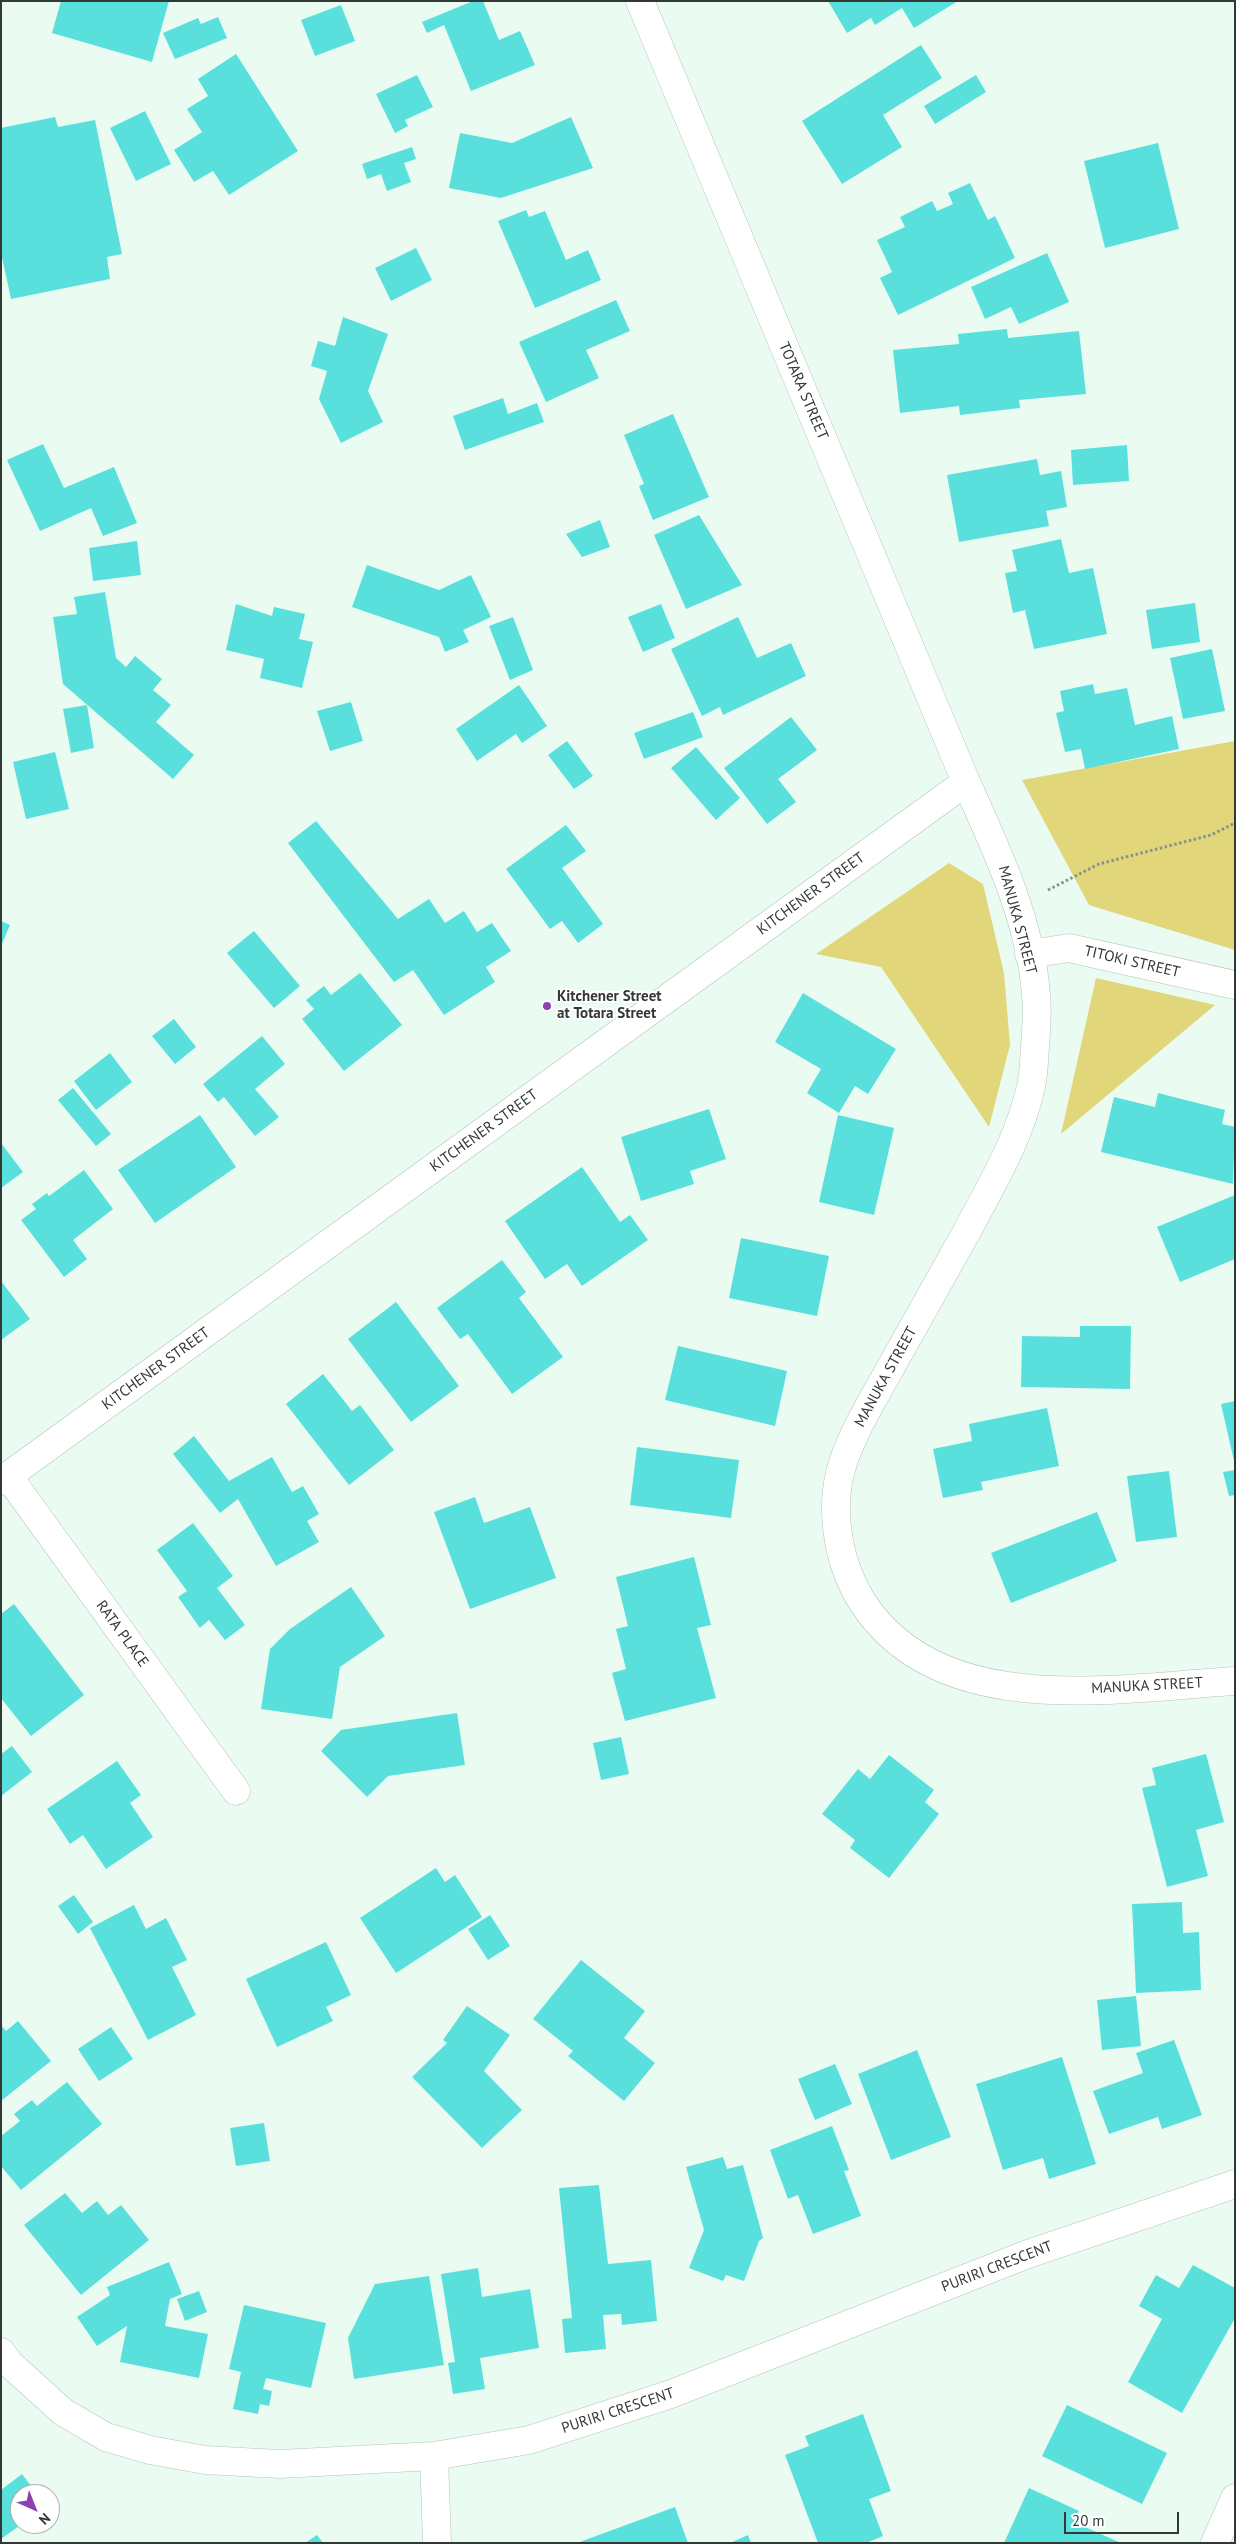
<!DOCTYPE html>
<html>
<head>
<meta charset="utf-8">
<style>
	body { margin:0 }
	#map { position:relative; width:1236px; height:2544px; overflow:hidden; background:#eafcf2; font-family:"PT Sans",sans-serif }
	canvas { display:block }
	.frame { position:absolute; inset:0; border:2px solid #323935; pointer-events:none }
	.north { position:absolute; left:10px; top:2484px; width:50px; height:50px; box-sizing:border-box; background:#fff; border:1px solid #adb0ae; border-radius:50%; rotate:136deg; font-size:14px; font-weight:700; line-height:20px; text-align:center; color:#323935 }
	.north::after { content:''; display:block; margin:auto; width:18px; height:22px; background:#8d41b2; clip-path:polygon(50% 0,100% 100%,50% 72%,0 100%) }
	.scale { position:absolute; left:1064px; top:2512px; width:115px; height:22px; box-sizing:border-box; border:2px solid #323935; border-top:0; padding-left:6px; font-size:15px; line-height:18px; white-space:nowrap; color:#323935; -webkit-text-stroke:4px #fff; paint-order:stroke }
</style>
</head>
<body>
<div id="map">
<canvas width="1236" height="2544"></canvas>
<div class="frame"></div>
<div class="north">N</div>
<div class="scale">20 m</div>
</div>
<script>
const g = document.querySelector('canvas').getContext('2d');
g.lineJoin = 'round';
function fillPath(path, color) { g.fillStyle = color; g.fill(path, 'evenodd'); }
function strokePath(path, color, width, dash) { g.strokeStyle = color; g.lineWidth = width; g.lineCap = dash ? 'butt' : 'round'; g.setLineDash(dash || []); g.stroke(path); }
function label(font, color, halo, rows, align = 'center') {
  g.font = font + ' "PT Sans",sans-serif'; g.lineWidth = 4; g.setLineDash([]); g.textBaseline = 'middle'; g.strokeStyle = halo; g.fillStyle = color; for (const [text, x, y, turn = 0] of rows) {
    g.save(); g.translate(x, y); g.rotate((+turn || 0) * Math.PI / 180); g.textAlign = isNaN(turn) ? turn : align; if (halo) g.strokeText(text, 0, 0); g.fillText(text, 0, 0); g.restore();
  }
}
const green = new Path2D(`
	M 1235,741 L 1235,950 L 1089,905 L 1022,780 Z
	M 949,863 L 983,884 L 1004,973 L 1010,1045 L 989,1127 L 881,967 L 816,954 Z
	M 1096,978 L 1215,1005 L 1061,1134 Z`);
const building = new Path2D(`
	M 61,1 L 169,1 L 152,62 L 52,33 Z
	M 473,1 L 483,1 L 499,40 L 520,31 L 535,65 L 471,91 L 444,25 L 427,33 L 422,22 Z
	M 828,1 L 958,1 L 914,28 L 902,8 L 875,25 L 871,18 L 847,33 Z
	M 341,5 L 355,41 L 315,56 L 301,20 Z
	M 218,17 L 227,38 L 175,59 L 163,33 L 198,18 L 201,24 Z
	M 921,45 L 942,78 L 883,115 L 902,147 L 842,184 L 802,121 Z
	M 236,54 L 298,151 L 229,195 L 213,171 L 194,182 L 174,150 L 202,132 L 187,109 L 208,96 L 198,79 Z
	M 417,75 L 433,107 L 405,120 L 408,126 L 395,133 L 376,94 Z
	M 976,75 L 986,92 L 935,124 L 924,106 Z
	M 145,111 L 171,164 L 136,181 L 110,128 Z
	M 55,117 L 58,127 L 95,120 L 122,254 L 107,257 L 110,279 L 11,299 L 1,253 L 1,128 Z
	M 571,117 L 593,168 L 501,198 L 449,188 L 460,133 L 512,143 Z
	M 1158,143 L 1179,229 L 1105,248 L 1084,161 Z
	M 412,147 L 416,159 L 404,163 L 411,182 L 387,191 L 381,174 L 367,179 L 362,164 Z
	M 970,183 L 988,220 L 995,216 L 1015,258 L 898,315 L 880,278 L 892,272 L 877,240 L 905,227 L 900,217 L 932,201 L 937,211 L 953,204 L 948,193 Z
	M 526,210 L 529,217 L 545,211 L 566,260 L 588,250 L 601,280 L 535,308 L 498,221 Z
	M 416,248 L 432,280 L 391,301 L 375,268 Z
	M 1047,253 L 1069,302 L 1019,324 L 1011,307 L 985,319 L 971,287 Z
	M 616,300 L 630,331 L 586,350 L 599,378 L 546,402 L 519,342 Z
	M 343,317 L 388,334 L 368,391 L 383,422 L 341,443 L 319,399 L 327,371 L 311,366 L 318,341 L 335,346 Z
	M 1007,329 L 1008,338 L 1079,331 L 1086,394 L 1019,400 L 1020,408 L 960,415 L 959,406 L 900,413 L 893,350 L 959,344 L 958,334 Z
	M 503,398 L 508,414 L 537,403 L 544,422 L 465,450 L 453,416 Z
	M 673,414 L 709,497 L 653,520 L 639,486 L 644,484 L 624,435 Z
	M 43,444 L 64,488 L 114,467 L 137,523 L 103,536 L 91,508 L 40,531 L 7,460 Z
	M 1127,445 L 1129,481 L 1073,485 L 1071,450 Z
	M 1037,459 L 1040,475 L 1061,471 L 1067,507 L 1046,511 L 1049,526 L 959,542 L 947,475 Z
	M 699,515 L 742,585 L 686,609 L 654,535 Z
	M 600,520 L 610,547 L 582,557 L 566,534 Z
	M 1061,539 L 1069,573 L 1093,568 L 1107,634 L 1034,649 L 1025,610 L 1013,613 L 1005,573 L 1017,571 L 1012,550 Z
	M 137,541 L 141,575 L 93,581 L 89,548 Z
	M 367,565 L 439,590 L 471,575 L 491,617 L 463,630 L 469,642 L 445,652 L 439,637 L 352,607 Z
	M 105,592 L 116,658 L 126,667 L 135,656 L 162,679 L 153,690 L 171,705 L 156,722 L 194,755 L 173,779 L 63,684 L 53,617 L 77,614 L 74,597 Z
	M 1195,603 L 1200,642 L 1152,649 L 1146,610 Z
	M 236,604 L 272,616 L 274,607 L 305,614 L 299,639 L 313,642 L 302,688 L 260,678 L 264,659 L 226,650 Z
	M 661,604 L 675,638 L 643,652 L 628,617 Z
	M 513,617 L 533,670 L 510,680 L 489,626 Z
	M 738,617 L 757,658 L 791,643 L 806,676 L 723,715 L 720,707 L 702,716 L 671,649 Z
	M 1212,649 L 1225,711 L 1183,719 L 1170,658 Z
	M 1093,684 L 1095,694 L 1127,688 L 1135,725 L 1172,716 L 1179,749 L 1085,769 L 1081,749 L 1065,752 L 1056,713 L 1064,711 L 1060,691 Z
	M 519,685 L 547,726 L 522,743 L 516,734 L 477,761 L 456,729 Z
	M 351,702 L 363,741 L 330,751 L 317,711 Z
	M 87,705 L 94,748 L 71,753 L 63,709 Z
	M 693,712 L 703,737 L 644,759 L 634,733 Z
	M 791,717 L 817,750 L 778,779 L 796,802 L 767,824 L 724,768 Z
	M 567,741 L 593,776 L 574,789 L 548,755 Z
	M 696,747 L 740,798 L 716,820 L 671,768 Z
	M 55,752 L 69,809 L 26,819 L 13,762 Z
	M 316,821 L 398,919 L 429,899 L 445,923 L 464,911 L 477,932 L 492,923 L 511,951 L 486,967 L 495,982 L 444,1015 L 413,970 L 394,982 L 288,843 Z
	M 566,825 L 586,851 L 562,868 L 603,924 L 578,943 L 562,921 L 550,929 L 506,869 Z
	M 1,921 L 10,925 L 1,946 Z
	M 254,931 L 300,986 L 274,1008 L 227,953 Z
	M 360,973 L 402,1025 L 344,1071 L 302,1019 L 314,1009 L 306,1000 L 324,986 L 331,995 Z
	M 803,993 L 896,1049 L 868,1094 L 855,1086 L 839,1113 L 807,1093 L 821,1069 L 775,1042 Z
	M 174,1019 L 196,1047 L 175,1064 L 152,1036 Z
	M 262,1036 L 285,1064 L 255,1089 L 279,1117 L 255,1136 L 224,1097 L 218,1102 L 203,1084 Z
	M 110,1053 L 132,1082 L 96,1110 L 74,1081 Z
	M 73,1088 L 111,1134 L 96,1146 L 58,1100 Z
	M 1158,1093 L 1225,1110 L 1222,1124 L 1235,1127 L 1233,1184 L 1101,1152 L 1114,1097 L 1155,1107 Z
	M 709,1109 L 726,1159 L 690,1171 L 694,1184 L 641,1201 L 621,1137 Z
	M 200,1115 L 236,1167 L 155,1223 L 118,1170 Z
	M 838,1115 L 894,1128 L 874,1215 L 819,1202 Z
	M 1,1143 L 23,1172 L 1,1188 Z
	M 582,1167 L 620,1222 L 630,1215 L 648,1240 L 582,1286 L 567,1264 L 545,1279 L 505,1221 Z
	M 84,1170 L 113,1209 L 73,1240 L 87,1259 L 64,1277 L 21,1220 L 36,1209 L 32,1204 L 47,1193 L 49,1196 Z
	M 1235,1195 L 1235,1259 L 1180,1282 L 1157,1227 Z
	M 741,1238 L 829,1256 L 817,1316 L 729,1298 Z
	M 502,1260 L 526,1292 L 519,1298 L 563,1357 L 512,1394 L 468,1334 L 460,1339 L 437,1308 Z
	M 1,1281 L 30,1319 L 1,1340 Z
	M 396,1302 L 459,1386 L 411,1422 L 348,1339 Z
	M 1080,1326 L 1131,1326 L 1130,1389 L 1021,1387 L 1022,1336 L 1080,1337 Z
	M 678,1346 L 787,1371 L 775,1426 L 665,1400 Z
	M 323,1374 L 352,1411 L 360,1405 L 394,1450 L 349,1485 L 286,1404 Z
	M 1235,1401 L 1235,1461 L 1234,1461 L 1221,1404 Z
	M 1047,1408 L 1059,1466 L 981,1482 L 983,1490 L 943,1498 L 933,1449 L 972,1441 L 969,1424 Z
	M 194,1436 L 229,1481 L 272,1457 L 292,1492 L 303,1486 L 319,1514 L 307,1521 L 319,1542 L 276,1566 L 238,1499 L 220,1513 L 173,1454 Z
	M 637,1447 L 739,1460 L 731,1518 L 630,1505 Z
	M 1235,1470 L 1235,1495 L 1229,1496 L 1223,1472 Z
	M 1169,1471 L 1177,1537 L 1136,1542 L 1127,1476 Z
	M 475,1497 L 484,1523 L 530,1507 L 556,1578 L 470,1609 L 434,1512 Z
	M 1097,1512 L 1117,1561 L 1011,1603 L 991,1553 Z
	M 193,1523 L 233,1576 L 217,1588 L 245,1625 L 225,1640 L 209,1620 L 200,1628 L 178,1597 L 187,1591 L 157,1550 Z
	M 694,1557 L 711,1625 L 697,1628 L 716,1698 L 625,1721 L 612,1673 L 626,1669 L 616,1629 L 628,1626 L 616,1577 Z
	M 351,1587 L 385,1636 L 340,1667 L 332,1719 L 261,1709 L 270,1649 L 290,1629 Z
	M 14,1604 L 84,1695 L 31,1736 L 1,1698 L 1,1614 Z
	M 457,1713 L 465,1765 L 388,1776 L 367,1797 L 321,1751 L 341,1730 Z
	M 621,1737 L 629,1774 L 601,1780 L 593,1743 Z
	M 12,1746 L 32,1772 L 1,1796 L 1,1754 Z
	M 1206,1754 L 1224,1822 L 1196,1830 L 1208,1876 L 1167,1887 L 1142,1788 L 1156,1785 L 1152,1768 Z
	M 889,1755 L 934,1790 L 925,1802 L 939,1814 L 889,1878 L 850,1848 L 855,1840 L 822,1814 L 858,1769 L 870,1779 Z
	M 117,1761 L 141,1795 L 130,1803 L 153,1837 L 106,1869 L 83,1835 L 70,1844 L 47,1809 Z
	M 436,1868 L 445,1882 L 455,1875 L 482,1917 L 396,1973 L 360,1918 Z
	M 74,1895 L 93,1922 L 78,1934 L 58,1906 Z
	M 1182,1902 L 1183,1933 L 1199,1932 L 1201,1990 L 1136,1993 L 1132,1904 Z
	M 134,1905 L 146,1929 L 166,1918 L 187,1960 L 172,1967 L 196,2015 L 148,2040 L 90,1928 Z
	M 490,1915 L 510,1946 L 488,1960 L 468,1929 Z
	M 326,1942 L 351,1995 L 326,2007 L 333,2021 L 277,2047 L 246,1979 Z
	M 581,1960 L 645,2011 L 624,2038 L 655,2063 L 624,2101 L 568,2056 L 573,2051 L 533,2019 Z
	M 1136,1996 L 1141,2046 L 1102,2050 L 1097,2000 Z
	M 467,2006 L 510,2035 L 484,2071 L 522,2110 L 482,2148 L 412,2077 L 447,2043 L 443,2040 Z
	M 18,2021 L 51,2061 L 1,2101 L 1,2025 L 6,2031 Z
	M 111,2027 L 133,2059 L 99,2081 L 78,2049 Z
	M 1174,2040 L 1202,2115 L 1162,2129 L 1158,2117 L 1109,2134 L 1093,2091 L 1143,2073 L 1136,2053 Z
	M 917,2050 L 951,2137 L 891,2160 L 858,2074 Z
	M 1062,2057 L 1096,2164 L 1049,2179 L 1043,2158 L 1003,2170 L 976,2084 Z
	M 835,2064 L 852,2104 L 815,2120 L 798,2079 Z
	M 67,2082 L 102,2124 L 21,2190 L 1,2166 L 1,2136 L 20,2121 L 14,2114 L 32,2100 L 37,2106 Z
	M 264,2123 L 270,2161 L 236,2166 L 230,2128 Z
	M 832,2126 L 849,2170 L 844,2171 L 861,2216 L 813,2234 L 798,2195 L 788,2199 L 770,2150 Z
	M 723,2157 L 727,2169 L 743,2165 L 763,2238 L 759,2241 L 744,2281 L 726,2275 L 723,2281 L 689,2268 L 704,2230 L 686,2167 Z
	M 599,2185 L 608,2264 L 651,2260 L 657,2321 L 622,2325 L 621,2314 L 603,2315 L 606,2349 L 565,2353 L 562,2319 L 572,2318 L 559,2188 Z
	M 65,2193 L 82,2213 L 97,2201 L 108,2215 L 121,2205 L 149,2240 L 81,2295 L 24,2225 Z
	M 169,2262 L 182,2294 L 170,2299 L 165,2326 L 208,2334 L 199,2378 L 120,2362 L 127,2326 L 97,2346 L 77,2317 L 110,2295 L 107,2287 Z
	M 1193,2265 L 1235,2288 L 1235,2318 L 1182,2413 L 1128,2382 L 1162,2319 L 1139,2306 L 1156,2275 L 1179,2288 Z
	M 478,2268 L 482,2297 L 530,2289 L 539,2348 L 480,2358 L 485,2389 L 453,2394 L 448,2363 L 455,2362 L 441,2274 Z
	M 429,2276 L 444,2365 L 354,2379 L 348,2338 L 375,2284 Z
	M 199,2291 L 207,2312 L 185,2321 L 177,2299 Z
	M 244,2305 L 326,2323 L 311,2388 L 266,2378 L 263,2389 L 272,2391 L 269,2406 L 260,2404 L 258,2414 L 233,2409 L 241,2372 L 229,2369 Z
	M 1067,2405 L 1167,2453 L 1142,2504 L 1042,2456 Z
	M 863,2414 L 891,2491 L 869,2499 L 883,2536 L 866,2543 L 818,2543 L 785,2455 L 809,2446 L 805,2436 Z
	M 22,2474 L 37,2494 L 20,2494 L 20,2524 L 22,2524 L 1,2539 L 1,2490 Z
	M 1029,2488 L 1079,2511 L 1074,2522 L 1121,2543 L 1004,2543 Z
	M 675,2507 L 688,2543 L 577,2543 Z
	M 317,2535 L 323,2543 L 305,2543 Z
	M 748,2535 L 751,2543 L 730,2543 Z`);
const path = new Path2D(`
	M 1048,890 L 1099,864 L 1211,835 L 1235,823`);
const minor = new Path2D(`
	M 640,1 L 966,782 C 996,848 1031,922 1036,995 C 1038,1012 1036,1030 1035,1047 C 1034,1060 1034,1073 1031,1086 C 1020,1138 991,1186 966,1233 C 940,1280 913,1327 887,1374 C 870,1405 849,1438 840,1473 C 830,1515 839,1566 863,1603 C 940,1721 1115,1688 1235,1681
	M 1029,954 L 1069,948 L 1235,985
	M 8,1476 L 236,1791
	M 1,1481 L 966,782
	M 1,2352 L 9,2363 L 63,2412 L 106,2437 L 150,2450 L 205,2460 L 280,2464 L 434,2456 L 529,2440 L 671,2394 L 1028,2254 L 1235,2184
	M 434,2456 L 437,2543
	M 1215,2543 L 1235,2498`);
const markers = [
	[547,1006,5,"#8d41b2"]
];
const streetNames = [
	["TOTARA STREET",803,391,67],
	["KITCHENER STREET",811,894,-36],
	["MANUKA STREET",1017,920,75],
	["TITOKI STREET",1132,962,13],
	["KITCHENER STREET",484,1131,-36],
	["KITCHENER STREET",156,1369,-36],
	["MANUKA STREET",886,1377,-61],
	["RATA PLACE",122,1634,54],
	["MANUKA STREET",1147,1686,-3],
	["PURIRI CRESCENT",997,2267,-21],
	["PURIRI CRESCENT",618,2411,-18]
];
const poiNames = [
	["Kitchener Street",557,997],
	["at Totara Street",557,1014]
];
fillPath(green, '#e2d67a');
fillPath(building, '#59e0dc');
strokePath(minor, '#b2c3ba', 29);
strokePath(path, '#86928b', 3, [2.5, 2.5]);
strokePath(minor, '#fff', 28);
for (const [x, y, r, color] of markers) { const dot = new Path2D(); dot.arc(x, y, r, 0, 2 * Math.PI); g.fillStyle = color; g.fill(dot); strokePath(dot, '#fff', 2); }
label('15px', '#323935', '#fff', streetNames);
label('bold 15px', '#323935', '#fff', poiNames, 'left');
</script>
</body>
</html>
